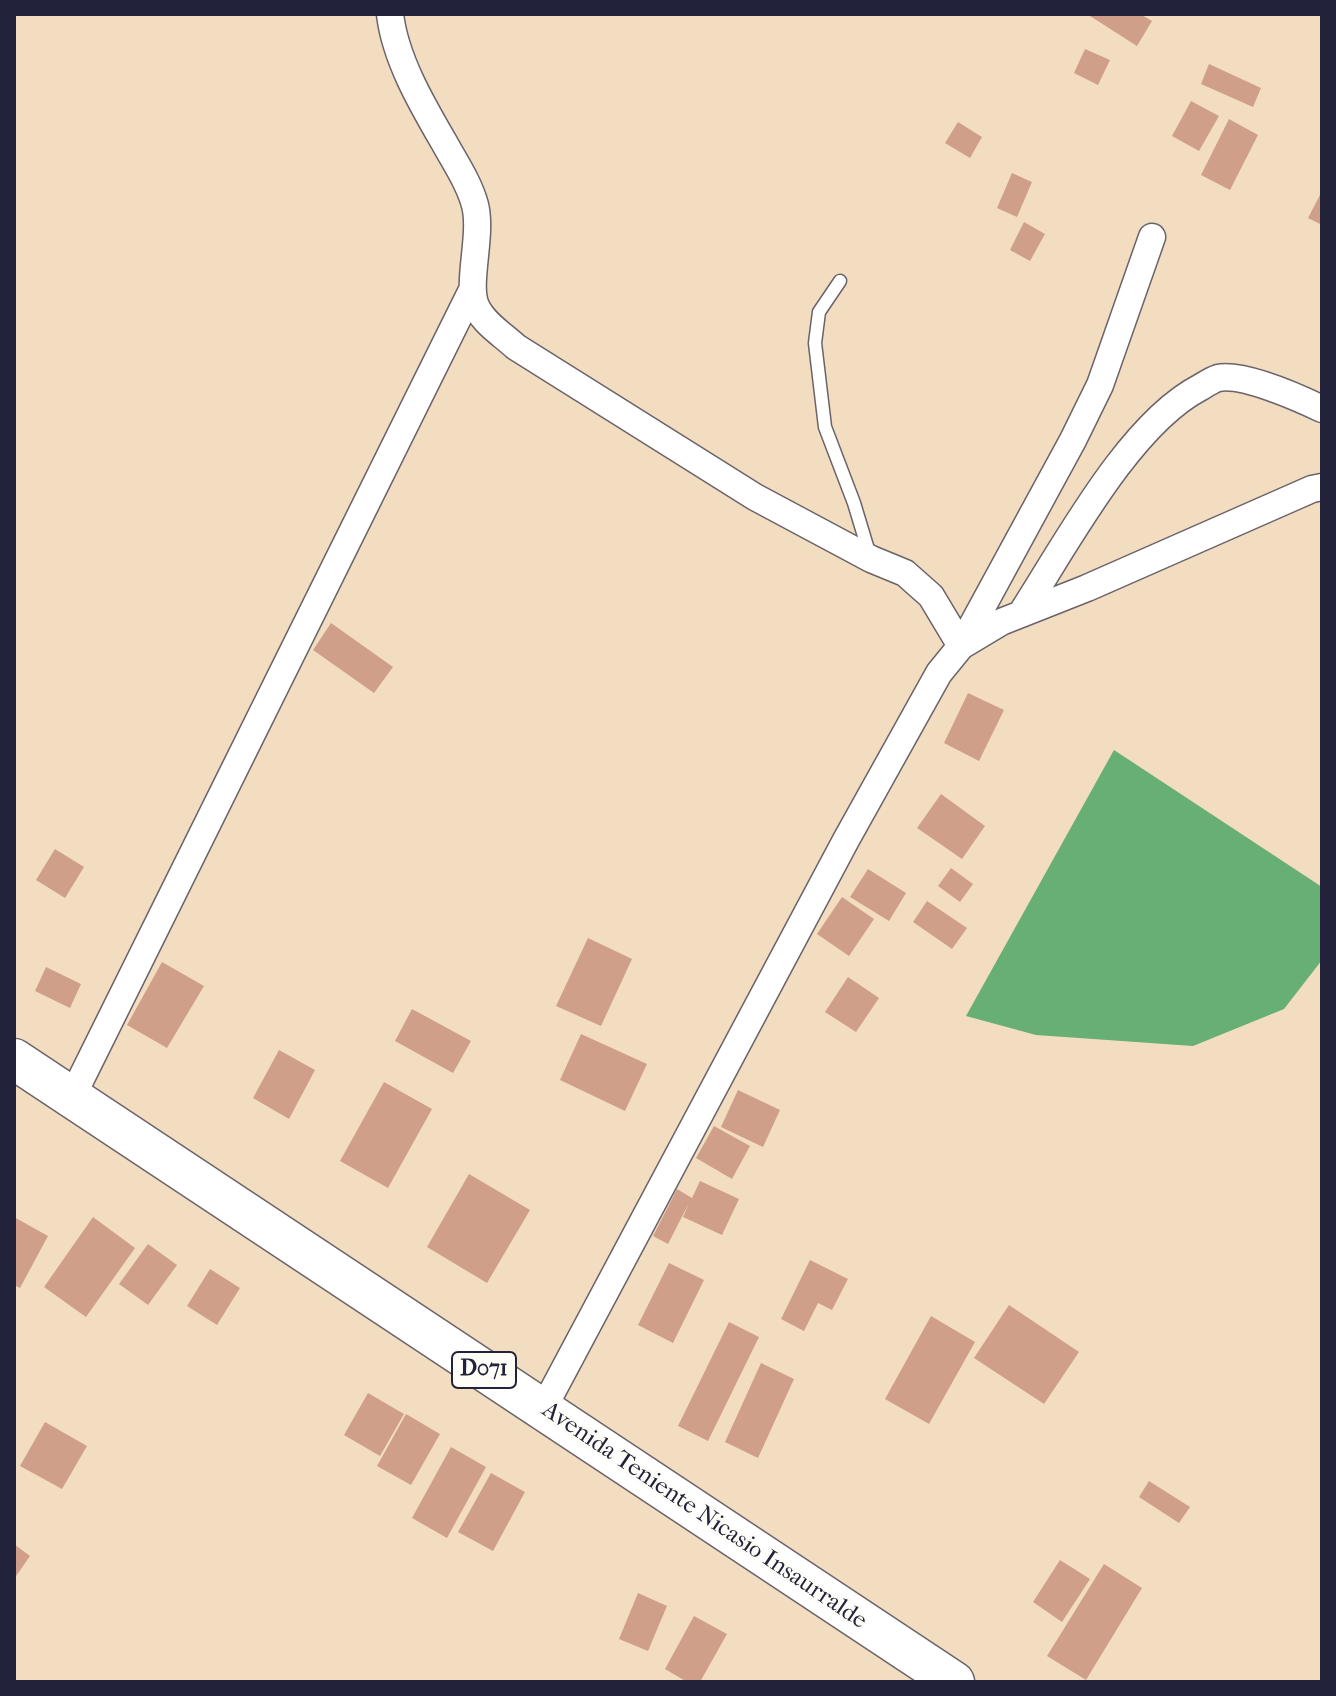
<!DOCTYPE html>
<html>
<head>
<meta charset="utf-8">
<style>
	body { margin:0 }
	#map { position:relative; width:1336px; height:1696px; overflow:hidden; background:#f2ddc0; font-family:"IM FELL French Canon",serif }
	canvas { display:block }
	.frame { position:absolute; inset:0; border:16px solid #22223b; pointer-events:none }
</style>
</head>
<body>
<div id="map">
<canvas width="1336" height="1696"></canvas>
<div class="frame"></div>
</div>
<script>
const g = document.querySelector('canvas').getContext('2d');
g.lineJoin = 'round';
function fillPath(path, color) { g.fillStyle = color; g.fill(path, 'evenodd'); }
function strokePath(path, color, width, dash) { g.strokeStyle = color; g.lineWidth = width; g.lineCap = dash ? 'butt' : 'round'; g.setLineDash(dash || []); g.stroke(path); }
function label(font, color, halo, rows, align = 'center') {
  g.font = font + ' "IM FELL French Canon",serif'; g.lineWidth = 6; g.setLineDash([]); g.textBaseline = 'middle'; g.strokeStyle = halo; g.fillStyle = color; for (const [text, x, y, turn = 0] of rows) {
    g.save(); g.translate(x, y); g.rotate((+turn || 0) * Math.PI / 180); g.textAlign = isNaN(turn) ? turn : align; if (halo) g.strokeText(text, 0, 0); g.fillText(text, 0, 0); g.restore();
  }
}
const forest = new Path2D(`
	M 1114,750 L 1322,887 L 1322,960 L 1284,1009 L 1193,1046 L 1036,1035 L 966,1016 Z`);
const building = new Path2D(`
	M 1091,14 L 1140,14 L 1152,21 L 1137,46 L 1090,16 Z
	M 1085,49 L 1110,60 L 1098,85 L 1074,73 Z
	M 1209,64 L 1261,88 L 1253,107 L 1201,84 Z
	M 1191,101 L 1219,116 L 1199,151 L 1172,136 Z
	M 1229,119 L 1258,135 L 1230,190 L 1201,175 Z
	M 958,122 L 982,137 L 970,158 L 945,143 Z
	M 1012,173 L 1032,182 L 1017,217 L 997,208 Z
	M 1322,191 L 1322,225 L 1308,218 Z
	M 1024,222 L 1045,234 L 1030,261 L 1010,250 Z
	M 331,623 L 393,667 L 374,693 L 313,650 Z
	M 968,693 L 1004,710 L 979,761 L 944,743 Z
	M 941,794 L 985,826 L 962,859 L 917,828 Z
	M 55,849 L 84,867 L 65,898 L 36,880 Z
	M 951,868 L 973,884 L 960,902 L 938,886 Z
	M 868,869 L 906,893 L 889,921 L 850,897 Z
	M 842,897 L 874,919 L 849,956 L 817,934 Z
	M 927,901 L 967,928 L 952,949 L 913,922 Z
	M 588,938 L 632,959 L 601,1026 L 556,1006 Z
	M 162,962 L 204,986 L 167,1048 L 127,1025 Z
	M 46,967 L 81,984 L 70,1008 L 35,991 Z
	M 848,977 L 879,998 L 856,1032 L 825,1012 Z
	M 412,1009 L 471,1041 L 453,1073 L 395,1041 Z
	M 581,1034 L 647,1064 L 625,1111 L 560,1080 Z
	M 279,1050 L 315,1070 L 289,1119 L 253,1098 Z
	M 384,1082 L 432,1109 L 388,1188 L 340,1161 Z
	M 738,1090 L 780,1110 L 763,1147 L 721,1127 Z
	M 714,1126 L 750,1146 L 732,1179 L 696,1158 Z
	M 469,1174 L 530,1210 L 487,1283 L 427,1247 Z
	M 700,1181 L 739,1199 L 722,1235 L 683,1217 L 689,1203 L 668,1244 L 653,1236 L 677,1189 L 692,1198 Z
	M 14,1217 L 48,1236 L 20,1288 L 14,1285 Z
	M 93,1217 L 135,1248 L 86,1317 L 44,1287 Z
	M 148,1244 L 177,1265 L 148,1305 L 119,1284 Z
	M 810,1260 L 848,1279 L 832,1310 L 818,1303 L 804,1331 L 781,1319 Z
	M 669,1263 L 704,1280 L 673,1343 L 638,1325 Z
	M 210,1269 L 240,1288 L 217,1325 L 187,1306 Z
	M 1009,1305 L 1079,1352 L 1044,1404 L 974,1358 Z
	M 931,1316 L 975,1342 L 929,1424 L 885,1399 Z
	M 729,1322 L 759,1337 L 708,1441 L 678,1426 Z
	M 761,1363 L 794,1379 L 758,1458 L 725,1442 Z
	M 368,1393 L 404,1414 L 380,1456 L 344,1435 Z
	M 406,1414 L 440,1434 L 411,1485 L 377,1466 Z
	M 45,1422 L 87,1446 L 62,1489 L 20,1466 Z
	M 451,1447 L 486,1467 L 447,1538 L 412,1518 Z
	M 491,1473 L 525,1492 L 493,1551 L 458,1532 Z
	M 1149,1481 L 1190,1507 L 1179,1523 L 1139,1497 Z
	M 14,1544 L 30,1556 L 14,1579 Z
	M 1060,1560 L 1090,1579 L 1062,1622 L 1033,1602 Z
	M 1104,1564 L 1142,1588 L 1086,1680 L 1047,1656 Z
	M 638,1593 L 667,1606 L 648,1651 L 619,1639 Z
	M 694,1616 L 727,1634 L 700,1682 L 687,1682 L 665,1669 Z`);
const lane = new Path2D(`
	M 840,281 L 819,312 L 815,343 L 825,427 L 854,503 L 870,556`);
const street = new Path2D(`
	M 390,14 C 395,59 423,106 445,144 C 456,164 469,183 475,205 C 483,236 465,287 477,308 C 485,324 503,335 516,347 L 755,497 L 871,559 L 905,573 L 931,596 L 961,646 L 1073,440 L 1100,385 L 1152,237
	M 1021,614 C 1065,546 1129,424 1201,387 C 1206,384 1212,380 1218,378 C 1243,373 1299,398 1322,409
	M 72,1097 L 471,292
	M 543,1409 L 846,840 L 939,673 L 961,646 L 1001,622 L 1087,588 L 1312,489 L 1322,487`);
const primary = new Path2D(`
	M 14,1059 L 954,1682`);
const shields = [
	[484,1370,64]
];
const shieldNames = [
	["D071",484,1370]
];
const streetNames = [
	["Avenida Teniente Nicasio Insaurralde",704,1516,34]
];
fillPath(forest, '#67af74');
fillPath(building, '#d09f8a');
strokePath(lane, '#6b636a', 15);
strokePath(street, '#6b636a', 29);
strokePath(primary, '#6b636a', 43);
strokePath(lane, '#fff', 12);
strokePath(street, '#fff', 26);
strokePath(primary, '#fff', 40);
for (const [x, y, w] of shields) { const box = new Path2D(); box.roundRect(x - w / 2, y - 18, w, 36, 6); g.fillStyle = '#fdfcf7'; g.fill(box); strokePath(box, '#22223b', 2); }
label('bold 22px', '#22223b', null, shieldNames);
label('24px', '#22223b', '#fdfcf7', streetNames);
</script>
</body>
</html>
